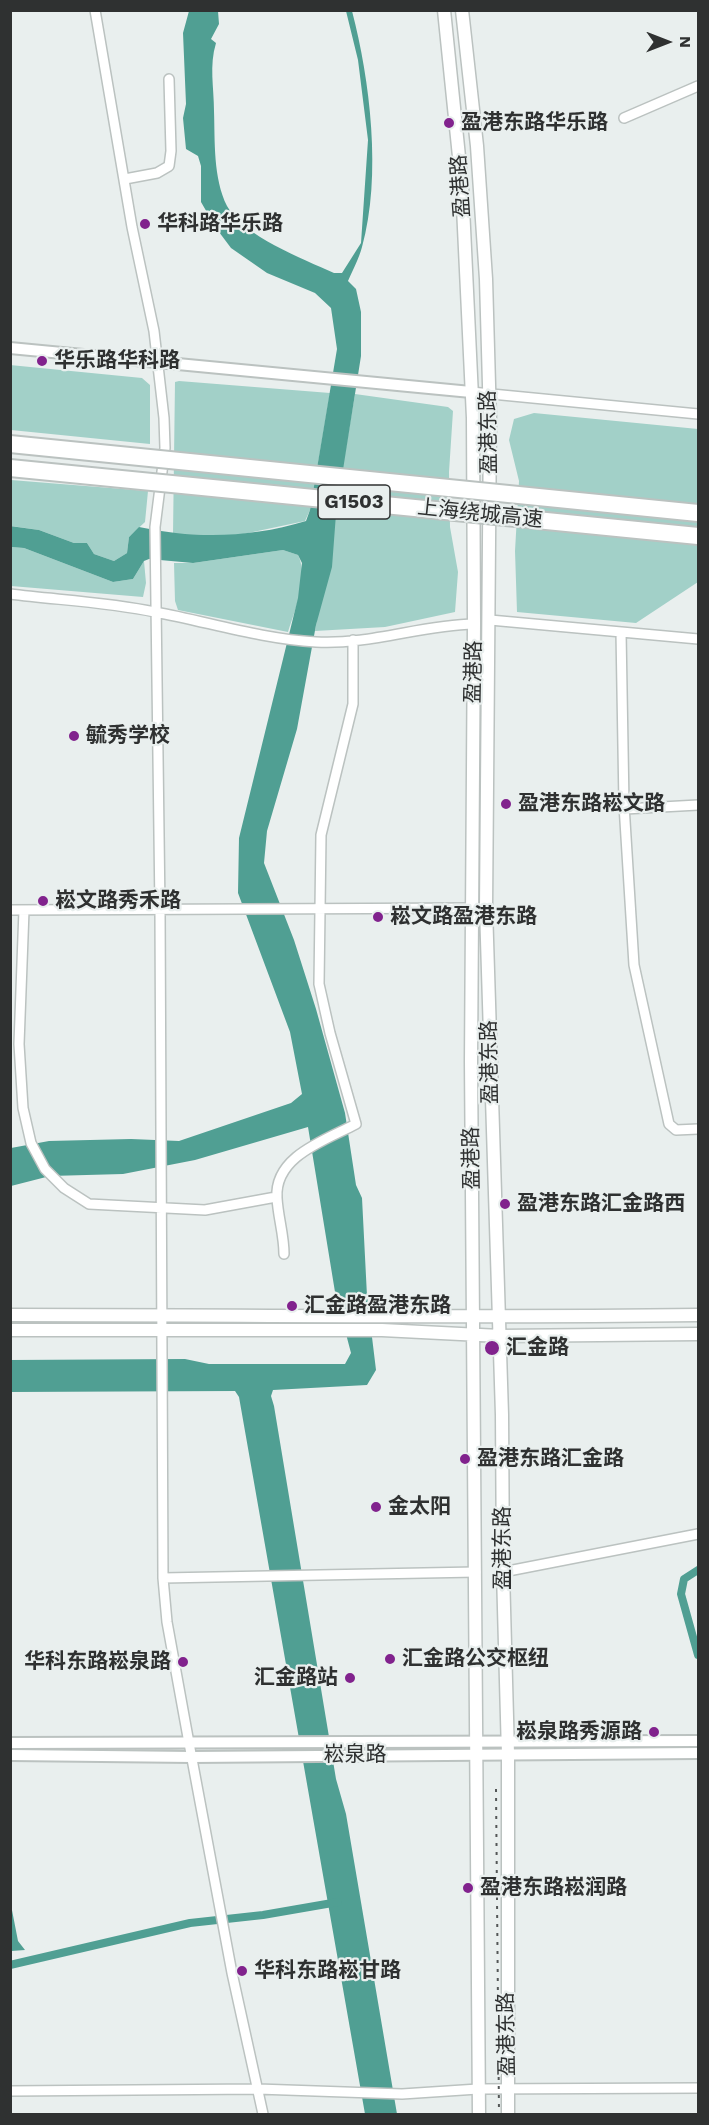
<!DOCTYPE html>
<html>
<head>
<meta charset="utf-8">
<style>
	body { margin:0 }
	#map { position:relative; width:709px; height:2125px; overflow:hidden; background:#e9efee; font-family:"Work Sans",sans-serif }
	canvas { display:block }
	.frame { position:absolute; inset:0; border:12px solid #2f3131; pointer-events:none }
	.north { position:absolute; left:637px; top:12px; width:60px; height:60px; -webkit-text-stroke:4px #e9efee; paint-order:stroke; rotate:90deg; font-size:16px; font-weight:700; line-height:24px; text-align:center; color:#2f3131 }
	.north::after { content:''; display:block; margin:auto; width:21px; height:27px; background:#2f3131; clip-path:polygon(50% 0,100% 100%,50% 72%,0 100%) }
</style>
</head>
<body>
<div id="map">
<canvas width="709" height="2125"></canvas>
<div class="frame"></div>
<div class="north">N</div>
</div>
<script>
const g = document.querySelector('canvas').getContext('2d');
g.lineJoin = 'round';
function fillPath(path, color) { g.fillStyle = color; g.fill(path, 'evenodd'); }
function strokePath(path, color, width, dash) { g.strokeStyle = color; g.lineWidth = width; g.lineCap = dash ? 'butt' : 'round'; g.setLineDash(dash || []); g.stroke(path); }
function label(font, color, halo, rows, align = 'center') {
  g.font = font + ' "Work Sans","Noto Sans SC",sans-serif'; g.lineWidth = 4.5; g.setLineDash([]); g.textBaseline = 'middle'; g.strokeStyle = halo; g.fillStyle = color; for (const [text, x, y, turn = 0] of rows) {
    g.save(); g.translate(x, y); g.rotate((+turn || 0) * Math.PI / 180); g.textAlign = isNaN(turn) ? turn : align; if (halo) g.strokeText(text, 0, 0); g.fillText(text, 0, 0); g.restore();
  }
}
const green = new Path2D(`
	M 10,365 L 142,378 L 150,385 L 150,444 L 11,430 Z
	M 179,381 L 330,393 L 310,510 L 305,521 L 234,536 L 173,534 L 175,382 Z
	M 355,394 L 448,407 L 453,411 L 449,472 L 450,527 L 458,572 L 455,612 L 385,627 L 315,631 Z
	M 534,413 L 698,429 L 698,582 L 636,623 L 517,612 L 515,551 L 519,481 L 509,440 L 514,419 Z
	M 11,480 L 148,491 L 145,522 L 129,537 L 127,553 L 114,561 L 94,554 L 87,543 L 74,543 L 39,530 L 11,526 Z
	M 10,547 L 24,548 L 113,582 L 133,579 L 144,561 L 146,583 L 143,597 L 11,586 Z
	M 283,550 L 298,555 C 309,577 295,610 288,632 L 178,610 L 175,601 L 174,563 L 193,563 Z`);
const water = new Path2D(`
	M 189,11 L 218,11 L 219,24 L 211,39 L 216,43 C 209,66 214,87 214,111 C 215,141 213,178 227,206 C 243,236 303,259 334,273 L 342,273 L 361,243 L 368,140 L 358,60 L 346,11 L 352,11 C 370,80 382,176 362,247 C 359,258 353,270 348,281 L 356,289 L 361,312 L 361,356 L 336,514 L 332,567 L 316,625 L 297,729 L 267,831 L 264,863 L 294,940 L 316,1009 L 345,1113 L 356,1185 L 362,1198 L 367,1296 L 376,1370 L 367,1385 L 273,1390 L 271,1396 L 274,1406 L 336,1779 L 346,1814 L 397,2114 L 365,2114 L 239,1397 L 235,1391 L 11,1392 L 10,1360 L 185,1359 L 209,1364 L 345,1364 L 351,1353 L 335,1292 L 308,1127 L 195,1160 L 123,1174 L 50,1176 L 11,1186 L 11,1148 L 49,1141 L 131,1139 L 179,1141 L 291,1103 L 302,1094 L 290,1032 L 238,893 L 239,838 L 298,598 L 302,563 L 298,555 L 283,550 L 193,563 L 149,559 L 144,561 L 133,579 L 113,582 L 24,548 L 11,547 L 10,526 L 39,530 L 74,543 L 87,543 L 94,554 L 114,561 L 127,553 L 129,537 L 139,527 C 195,539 250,538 306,521 L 310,510 L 337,349 L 331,308 L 315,293 L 267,273 L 231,248 L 216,228 L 201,202 L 201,166 L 198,156 L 186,149 L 183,118 L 186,104 L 183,33 Z
	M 11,1905 L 18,1941 L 25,1950 L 11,1951 Z`);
const canal = new Path2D(`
	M 698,1570 L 684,1579 L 681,1594 L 698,1655
	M 10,1965 L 190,1923 L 263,1915 L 338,1902`);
const minor = new Path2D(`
	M 95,10 L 132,227 L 154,331 L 164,418 L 165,448 L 155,527 L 160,910 L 163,1578 L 167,1622 L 189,1743 L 232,1973 L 263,2114
	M 624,118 L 698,86
	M 125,179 L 157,173 L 169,166 L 171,151 L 169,79
	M 471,392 L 698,414
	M 10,594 C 58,600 108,602 155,612 C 209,622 261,639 316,642 C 370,645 421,625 474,624
	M 490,620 L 698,639
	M 621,632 L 624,805 L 634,965 L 669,1124 L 676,1130 L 698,1129
	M 625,809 L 698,805
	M 10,910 L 486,908
	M 24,910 L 19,1044 L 23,1108 L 31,1143 L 45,1169 L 64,1188 L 89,1204 L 205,1210 L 276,1197
	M 284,1254 C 284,1235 278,1217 277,1198 C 274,1156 326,1140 356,1124 L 330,1033 L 319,984 L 321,835 L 353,704 L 353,640
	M 503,1572 L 698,1534
	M 163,1578 L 476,1572
	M 10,2091 L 258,2089 L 402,2094 L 478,2089 L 698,2088`);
const tertiary = new Path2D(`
	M 10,348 L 471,392
	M 10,1743 L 698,1741
	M 10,1755 L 192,1757 L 698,1753`);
const secondary = new Path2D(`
	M 444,10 L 462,186 L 473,418 L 474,624 L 471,1061 L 479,2114
	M 462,10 L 477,146 L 486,279 L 490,420 L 486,908 L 502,1415 L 503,1572 L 508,1754 L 508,2114
	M 10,1315 C 240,1315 469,1318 698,1315
	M 10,1330 L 382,1330 L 500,1336 L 698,1334`);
const rail = new Path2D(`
	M 496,1789 L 499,2114`);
const motorwayBridge = new Path2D(`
	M 10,444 L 698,513
	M 10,468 L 698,536`);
const markers = [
	[449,123,6,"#81228d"],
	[145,224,6,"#81228d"],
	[42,361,6,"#81228d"],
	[74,736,6,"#81228d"],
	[506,804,6,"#81228d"],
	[43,901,6,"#81228d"],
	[378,917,6,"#81228d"],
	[505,1204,6,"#81228d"],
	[292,1306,6,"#81228d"],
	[492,1348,8,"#81228d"],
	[465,1459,6,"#81228d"],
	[376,1507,6,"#81228d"],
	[390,1659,6,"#81228d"],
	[183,1662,6,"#81228d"],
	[350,1678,6,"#81228d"],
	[654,1732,6,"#81228d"],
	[468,1888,6,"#81228d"],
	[242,1971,6,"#81228d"]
];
const shields = [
	[354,502,72]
];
const shieldNames = [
	["G1503",354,502]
];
const poiNames = [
	["盈港东路华乐路",461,123],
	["华科路华乐路",157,224],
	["华乐路华科路",54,361],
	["毓秀学校",86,736],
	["盈港东路崧文路",518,804],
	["崧文路秀禾路",55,901],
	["崧文路盈港东路",390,917],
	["盈港东路汇金路西",517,1204],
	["汇金路盈港东路",304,1306],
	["汇金路",506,1348],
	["盈港东路汇金路",477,1459],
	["金太阳",388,1507],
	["汇金路公交枢纽",402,1659],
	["华科东路崧泉路",171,1662,"right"],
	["汇金路站",338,1678,"right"],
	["崧泉路秀源路",642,1732,"right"],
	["盈港东路崧润路",480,1888],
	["华科东路崧甘路",254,1971]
];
const streetNames = [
	["盈港路",461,186,-94],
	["盈港东路",489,432,-91],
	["上海绕城高速",480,514,6],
	["盈港路",474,672,-89],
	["盈港东路",490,1062,-91],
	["盈港路",472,1158,-91],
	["盈港东路",503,1548,-90],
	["崧泉路",355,1755],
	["盈港东路",507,2034,-91]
];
fillPath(green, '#a2d0c8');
fillPath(water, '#509f93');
strokePath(canal, '#509f93', 8);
strokePath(minor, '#bbc2c0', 12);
strokePath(tertiary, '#bbc2c0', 14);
strokePath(secondary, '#bbc2c0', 15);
strokePath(minor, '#fff', 9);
strokePath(tertiary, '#fff', 10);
strokePath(secondary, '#fff', 12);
strokePath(rail, '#545757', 2, [3, 6]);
strokePath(motorwayBridge, '#bbc2c0', 20, []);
strokePath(motorwayBridge, '#fff', 16);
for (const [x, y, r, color] of markers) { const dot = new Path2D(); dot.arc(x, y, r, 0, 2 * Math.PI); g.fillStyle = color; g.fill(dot); strokePath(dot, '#e9efee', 2); }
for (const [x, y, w] of shields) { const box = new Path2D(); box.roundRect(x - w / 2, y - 17, w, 34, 4.5); g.fillStyle = '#e9efee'; g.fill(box); strokePath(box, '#2f3131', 1.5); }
label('bold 20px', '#2f3131', null, shieldNames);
label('bold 21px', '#2f3131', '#e9efee', poiNames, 'left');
label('21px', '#2f3131', '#e9efee', streetNames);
</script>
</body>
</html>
